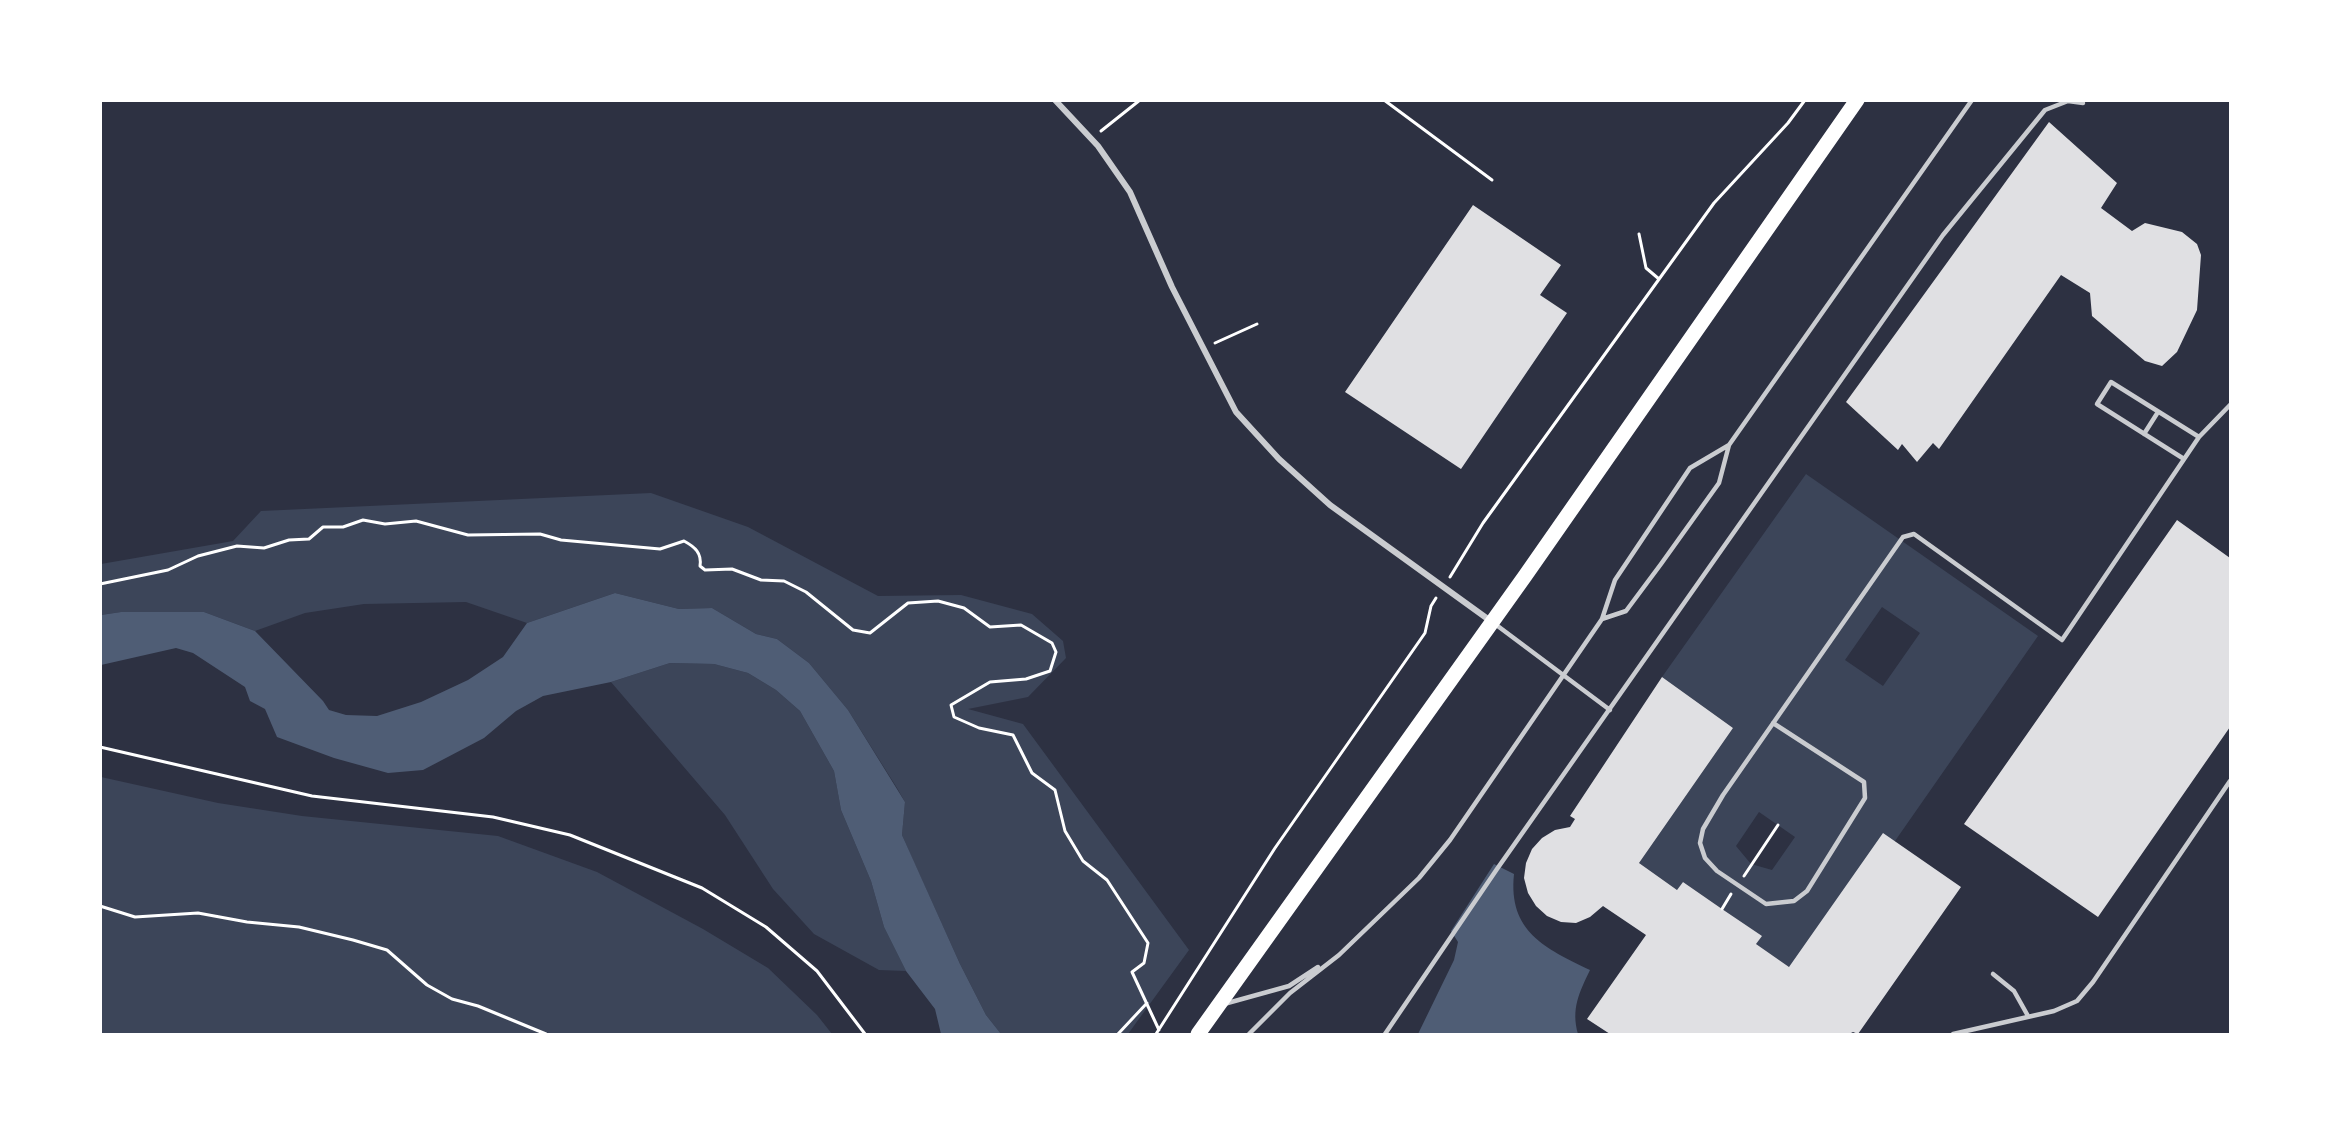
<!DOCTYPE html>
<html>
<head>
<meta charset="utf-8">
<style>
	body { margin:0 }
	#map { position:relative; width:2331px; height:1135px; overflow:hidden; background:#2d3142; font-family:"Noto Sans",sans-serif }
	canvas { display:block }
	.frame { position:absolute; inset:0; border:102px solid #fff; pointer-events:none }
</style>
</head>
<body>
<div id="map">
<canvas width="2331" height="1135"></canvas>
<div class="frame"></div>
</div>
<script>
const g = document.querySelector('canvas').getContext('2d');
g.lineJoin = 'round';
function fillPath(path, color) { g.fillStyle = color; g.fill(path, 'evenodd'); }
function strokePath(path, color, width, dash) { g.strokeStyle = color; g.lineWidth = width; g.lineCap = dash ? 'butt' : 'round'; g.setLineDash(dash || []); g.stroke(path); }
const green = new Path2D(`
	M 1806,474 L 2038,636 L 1895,841 L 1789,967 L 1756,944 L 1761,936 L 1683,882 L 1677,890 L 1639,863 L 1733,728 L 1662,677 ZM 1882,607 L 1920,633 L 1883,686 L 1845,660 ZM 1759,812 L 1795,837 L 1772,870 L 1751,864 L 1736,846 Z
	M 651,493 L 748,527 L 878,596 L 961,595 L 1032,614 L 1063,641 L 1066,658 L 1028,697 L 968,709 L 1023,724 L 1189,950 L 1128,1034 L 1001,1034 L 986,1015 L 960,964 L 912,858 L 902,835 L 905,802 L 897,788 L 848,710 L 809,663 L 777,639 L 756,634 L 712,608 L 679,609 L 615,593 L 527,623 L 466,602 L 364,604 L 305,613 L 255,631 L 204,612 L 121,612 L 101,615 L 101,564 L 233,541 L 261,511 Z
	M 670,663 L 714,664 L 748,673 L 776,690 L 800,711 L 834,771 L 841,810 L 871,881 L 884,927 L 906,971 L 879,970 L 814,934 L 773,889 L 725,815 L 611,682 Z
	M 101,777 L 218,803 L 302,816 L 498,836 L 597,872 L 703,929 L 768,968 L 817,1015 L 832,1034 L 101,1034 Z`);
const water = new Path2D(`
	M 615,593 L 679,609 L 712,608 L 756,634 L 777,639 L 809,663 L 848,710 L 905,802 L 902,835 L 960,964 L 986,1015 L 1001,1034 L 941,1034 L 935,1009 L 906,971 L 884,927 L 871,881 L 841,810 L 834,771 L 800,711 L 776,690 L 748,673 L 714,664 L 670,663 L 611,682 L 543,696 L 516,711 L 484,738 L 423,770 L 388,773 L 334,758 L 277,737 L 265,709 L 250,701 L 245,687 L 193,653 L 176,648 L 101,665 L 101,615 L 121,612 L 204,612 L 255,631 L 323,701 L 329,710 L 346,715 L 377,716 L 421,702 L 468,680 L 503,657 L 527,623 Z
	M 1494,864 L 1514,874 C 1508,932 1545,948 1590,970 C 1579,993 1571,1009 1578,1034 L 1418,1034 L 1454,960 L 1458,942 L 1451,931 Z`);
const building = new Path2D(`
	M 2049,122 L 2117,183 L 2101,208 L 2132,231 L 2145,223 L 2182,232 L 2197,244 L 2201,255 L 2197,310 L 2177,352 L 2162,366 L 2145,361 L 2092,316 L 2090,293 L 2061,275 L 1939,449 L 1933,443 L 1917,462 L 1902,444 L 1898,450 L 1846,402 Z
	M 1473,205 L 1561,265 L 1540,295 L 1567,313 L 1461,469 L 1345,392 Z
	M 2177,520 L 2230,558 L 2230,727 L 2098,917 L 1964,824 Z
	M 1662,677 L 1733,728 L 1639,863 L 1677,890 L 1683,882 L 1722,909 L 1762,936 L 1756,944 L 1789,967 L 1883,833 L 1961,887 L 1858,1034 L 1853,1032 L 1849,1034 L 1610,1034 L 1587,1019 L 1646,935 L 1603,906 L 1590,917 L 1576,923 L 1561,922 L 1547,916 L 1536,906 L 1528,893 L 1524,878 L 1526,863 L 1532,849 L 1542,838 L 1555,830 L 1570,827 L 1575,819 L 1570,816 Z`);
const path = new Path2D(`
	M 1384,100 L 1492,180
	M 1101,131 L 1140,100
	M 1639,234 L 1646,268 L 1659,279
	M 1215,343 L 1257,324
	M 1450,577 L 1483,523 L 1714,203 L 1788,123 L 1805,100
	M 100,584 L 168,570 L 198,556 L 237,546 L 264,548 L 289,540 L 309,539 L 323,527 L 343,527 L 363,520 L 385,524 L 416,521 L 468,535 L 540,534 L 561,540 L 660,549 L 684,541 C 695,547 702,553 700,566 L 705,570 L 732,569 L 761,580 L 784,581 L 806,592 L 853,630 L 870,633 L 908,603 L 938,601 L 964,608 L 990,627 L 1021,625 L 1052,643 L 1056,652 L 1050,671 L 1026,679 L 990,682 L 951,705 L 954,717 L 979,728 L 1013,735 L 1032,773 L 1055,790 L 1065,831 L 1083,861 L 1107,880 L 1148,943 L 1144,963 L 1132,972 L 1159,1030
	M 100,747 L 312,796 L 493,817 L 570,835 L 702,888 L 766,927 L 817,971 L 865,1034
	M 1744,876 L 1778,825
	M 100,906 L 135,917 L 198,913 L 247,922 L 299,927 L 353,940 L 387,950 L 427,985 L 452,999 L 478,1006 L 546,1034
	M 1722,909 L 1731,894
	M 1118,1034 L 1147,1003
	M 1156,1034 L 1275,848 L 1425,633 L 1431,606 L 1436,598`);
const service = new Path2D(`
	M 2144,434 L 2158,412
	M 2184,459 L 2097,404 L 2111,382 L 2199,437
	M 1602,619 L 1626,611 L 1661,564 L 1719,483 L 1729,445 L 1972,100
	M 1495,624 L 1610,710
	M 1773,723 L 1864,782 L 1865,798 L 1807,891 L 1794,901 L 1766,904 L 1717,871 L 1705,858 L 1700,843 L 1703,829 L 1723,795 L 1903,537 L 1914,534 L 2062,640 L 2199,437 L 2230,405
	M 1993,974 L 2014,991 L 2028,1016
	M 1224,1004 L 1289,986 L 1318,967
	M 1249,1034 L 1290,993 L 1339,955 L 1419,878 L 1450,840 L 1602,619 L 1615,580 L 1690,468 L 1729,445
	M 1385,1034 L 1497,869 L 1943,235 L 2045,110 L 2068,101 L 2083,103
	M 1953,1034 L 2054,1011 L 2077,1001 L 2093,982 L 2230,781`);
const minor = new Path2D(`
	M 1055,100 L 1098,146 L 1130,192 L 1172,287 L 1236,412 L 1279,459 L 1330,505 L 1492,622`);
const primary = new Path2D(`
	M 1198,1034 L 1525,576 L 1857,100`);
fillPath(green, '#3c4559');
fillPath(water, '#4f5d75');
fillPath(building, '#e0e0e3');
strokePath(path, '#fff', 3);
strokePath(service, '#caccd0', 4.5);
strokePath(minor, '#caccd0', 6);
strokePath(primary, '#fff', 15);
</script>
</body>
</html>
